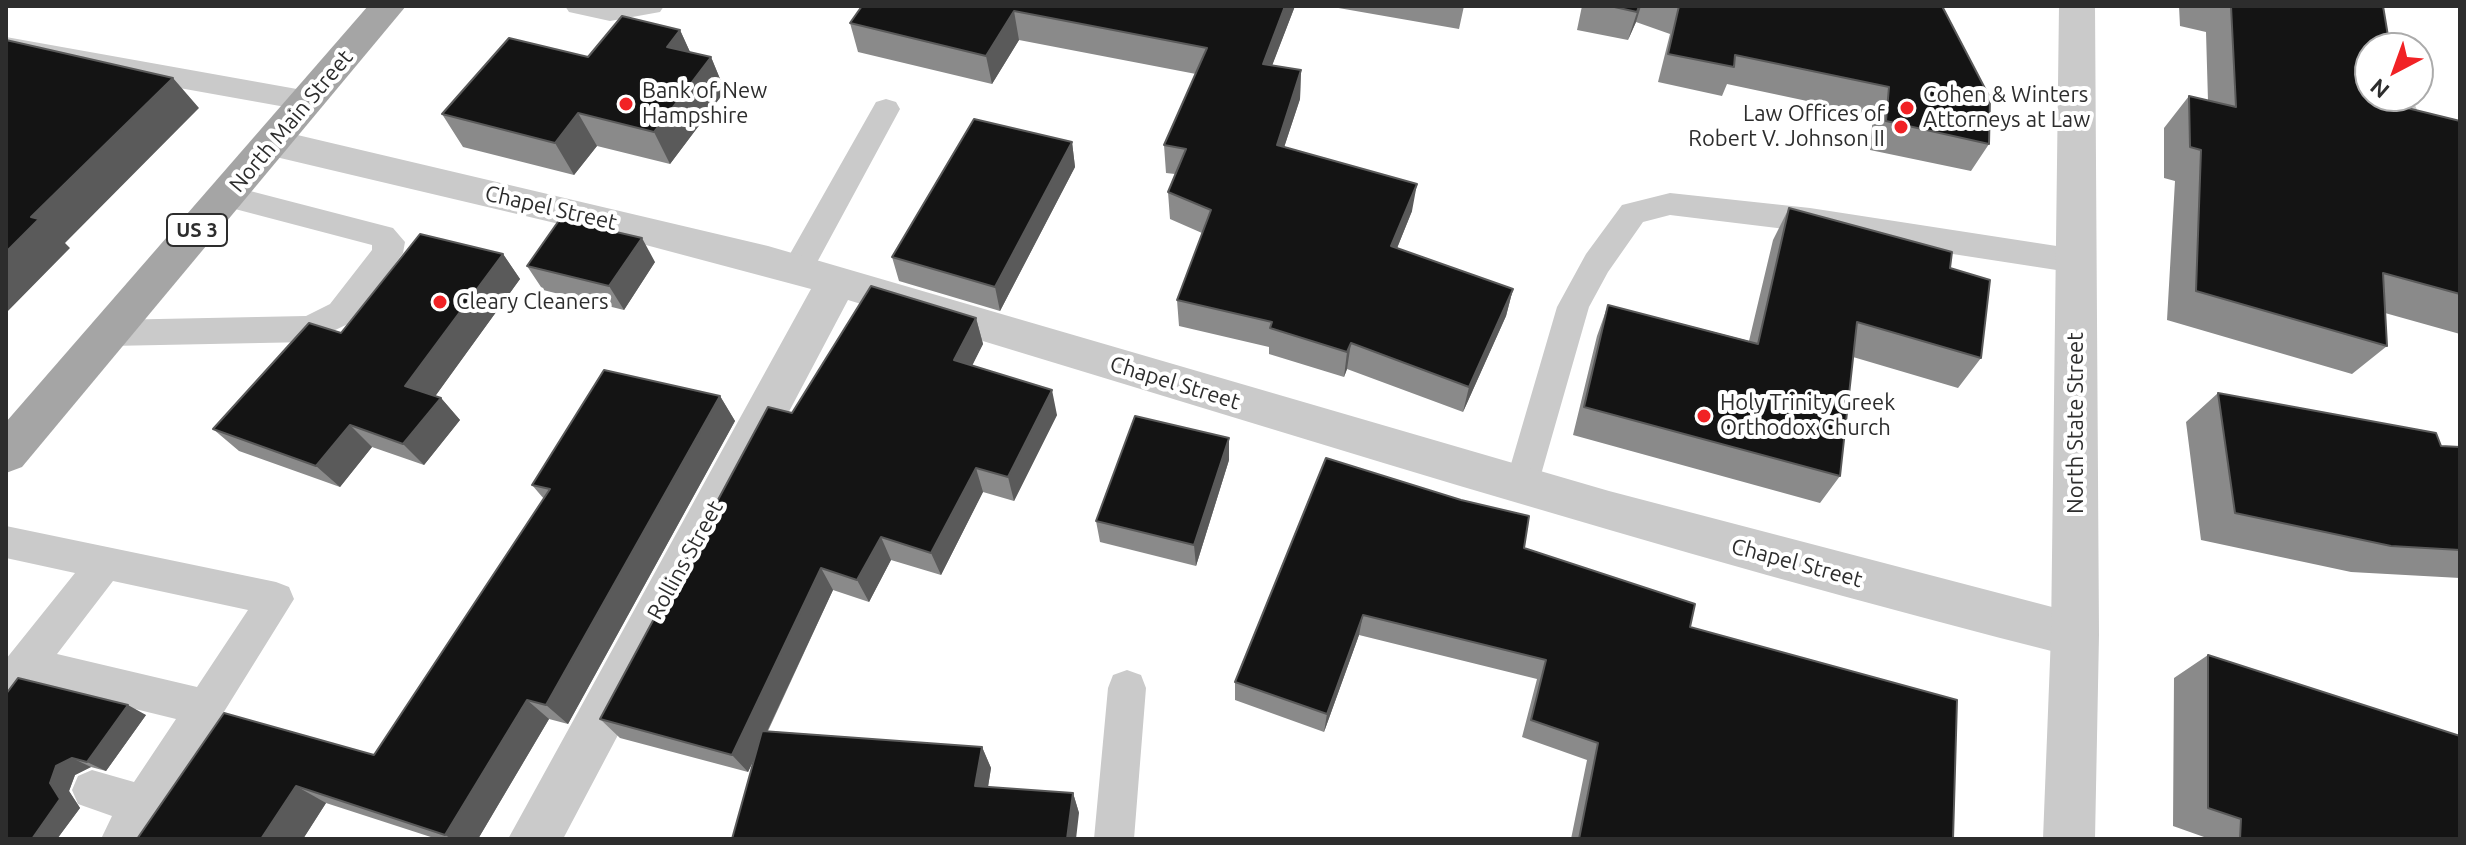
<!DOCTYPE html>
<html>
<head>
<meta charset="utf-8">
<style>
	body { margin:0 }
	#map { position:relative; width:2466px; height:845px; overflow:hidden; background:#fff; font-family:Ubuntu,sans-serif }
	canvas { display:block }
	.frame { position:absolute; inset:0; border:8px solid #2d2d2d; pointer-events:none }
	.north { position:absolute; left:2354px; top:32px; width:80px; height:80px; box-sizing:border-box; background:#fff; border:2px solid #ababab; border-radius:50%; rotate:221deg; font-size:22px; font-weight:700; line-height:32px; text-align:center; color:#2d2d2d }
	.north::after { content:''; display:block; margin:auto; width:28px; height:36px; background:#f12225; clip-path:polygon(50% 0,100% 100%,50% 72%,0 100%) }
</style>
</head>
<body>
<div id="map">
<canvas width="2466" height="845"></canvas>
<div class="frame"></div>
<div class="north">N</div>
</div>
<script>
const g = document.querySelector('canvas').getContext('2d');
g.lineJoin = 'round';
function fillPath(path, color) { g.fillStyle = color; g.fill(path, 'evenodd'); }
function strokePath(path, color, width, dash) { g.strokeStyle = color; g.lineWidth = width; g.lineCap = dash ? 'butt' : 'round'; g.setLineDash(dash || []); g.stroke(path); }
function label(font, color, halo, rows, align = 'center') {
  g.font = font + ' Ubuntu,sans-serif'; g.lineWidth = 8; g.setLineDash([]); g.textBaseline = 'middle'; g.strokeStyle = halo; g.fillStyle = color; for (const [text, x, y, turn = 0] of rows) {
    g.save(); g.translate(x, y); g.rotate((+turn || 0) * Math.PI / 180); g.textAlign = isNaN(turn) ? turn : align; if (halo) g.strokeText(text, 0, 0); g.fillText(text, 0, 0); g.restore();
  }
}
const service = new Path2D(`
	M 565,6 L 664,6 L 660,12 L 610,21 L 569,12 Z
	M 6,37 L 308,91 L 318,94 L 322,101 L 318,108 L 308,111 L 6,57 Z
	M 2383,96 L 2411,96 L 2424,126 L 2460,136 L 2460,158 L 2402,140 Z
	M 886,99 L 896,102 L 900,109 L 808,279 L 797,282 L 786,279 L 781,270 L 786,261 L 876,102 Z
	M 227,185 L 393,228 L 405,242 L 403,253 L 352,322 L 310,342 L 110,346 L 98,342 L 94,333 L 98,324 L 110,320 L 306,316 L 330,304 L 372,250 L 372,245 L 216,204 L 212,196 L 216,188 Z
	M 1670,193 L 1810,208 L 2076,249 L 2087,252 L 2092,261 L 2087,270 L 2076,273 L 1810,232 L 1670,215 L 1643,222 L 1608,272 L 1589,307 L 1534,499 L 1522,503 L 1510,499 L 1504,488 L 1557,307 L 1586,254 L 1622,205 Z
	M 6,526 L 276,582 L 289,587 L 294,599 L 145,839 L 101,839 L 112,816 L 78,804 L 72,790 L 78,776 L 92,770 L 134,782 L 176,719 L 33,684 L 20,702 L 6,707 L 6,659 L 75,573 L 6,558 ZM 113,581 L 248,610 L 197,687 L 57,654 Z
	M 1127,670 L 1141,675 L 1146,688 L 1134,839 L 1094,839 L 1108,688 L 1113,675 Z`);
const minor = new Path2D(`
	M 272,129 L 768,246 L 1609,491 L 2075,613 L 2092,619 L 2099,635 L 2092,651 L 2075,657 C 1661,553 1256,423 848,300 L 563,839 L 508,839 L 811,289 L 627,240 L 259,153 L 253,143 L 259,133 Z`);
const tertiary = new Path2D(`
	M 2059,6 L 2095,6 L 2099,635 L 2095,839 L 2043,839 L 2051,635 Z`);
const primary = new Path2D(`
	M 368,6 L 406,6 L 22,467 L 6,473 L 6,422 Z`);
const wall = new Path2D(`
	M 862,6 L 1295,6 L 1272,65 L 1301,70 L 1300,99 L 1284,147 L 1412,211 L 1397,248 L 1513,289 L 1506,316 L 1463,412 L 1347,369 L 1344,377 L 1269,354 L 1269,347 L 1179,326 L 1177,300 L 1202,233 L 1170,219 L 1168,192 L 1175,174 L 1166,173 L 1164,145 L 1196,74 L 1019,40 L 992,84 L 858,52 L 850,23 Z
	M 1327,6 L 1464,6 L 1459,29 Z
	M 1582,6 L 1942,6 L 1989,144 L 1971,171 L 1870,150 L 1873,115 L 1727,84 L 1722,96 L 1658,82 L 1670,34 L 1636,22 L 1628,40 L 1577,30 Z
	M 2179,6 L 2383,6 L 2399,106 L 2460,121 L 2460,334 L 2385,313 L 2387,346 L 2352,374 L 2167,320 L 2175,181 L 2164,178 L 2164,128 L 2189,96 L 2208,101 L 2206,32 L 2180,26 Z
	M 680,30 L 690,52 L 711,57 L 725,91 L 670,164 L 597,146 L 574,175 L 463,147 L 442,114 L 588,57 Z
	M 1072,142 L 1075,167 L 1000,311 L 899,281 L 892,257 Z
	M 1789,208 L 1950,268 L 1981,358 L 1958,388 L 1853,357 L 1840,476 L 1820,503 L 1573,435 L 1597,336 L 1608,305 L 1749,341 L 1773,240 Z
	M 503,254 L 520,279 L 435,396 L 441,398 L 460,420 L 424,465 L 372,447 L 340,487 L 239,451 L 213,429 L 341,333 Z
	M 655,262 L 624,310 L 543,290 L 527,266 Z
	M 976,318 L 983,344 L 972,365 L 1057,415 L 1014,501 L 983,492 L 941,575 L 891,560 L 869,602 L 833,590 L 768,731 L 982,747 L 991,768 L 988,787 L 1073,793 L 1079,813 L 753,762 L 748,772 L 620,738 L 600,719 L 792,413 Z
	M 2218,393 L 2441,446 L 2460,447 L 2460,578 L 2351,572 L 2201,540 L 2186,422 Z
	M 720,396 L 735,421 L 568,724 L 549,719 L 478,839 L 437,839 L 326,803 L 303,839 L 137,839 L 374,755 L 544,499 L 532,485 Z
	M 1326,458 L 1690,627 L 1953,839 L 1571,839 L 1587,760 L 1522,737 L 1537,679 L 1359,635 L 1324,732 L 1235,700 L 1235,682 Z
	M 1229,460 L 1196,566 L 1100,542 L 1096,521 Z
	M 2208,655 L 2460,839 L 2204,839 L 2204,837 L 2173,826 L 2174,678 Z
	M 6,694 L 146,715 L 106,771 L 91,767 L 75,775 L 69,791 L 80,808 L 57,839 L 6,839 Z`);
const shadedWall = new Path2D(`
	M 1285,6 L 1295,6 L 1262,92 L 1263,64 Z
	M 1639,6 L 1641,6 L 1636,22 L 1628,40 Z
	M 1014,11 L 1019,40 L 992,84 L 986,56 Z
	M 680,30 L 695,63 L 667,47 Z
	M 711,57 L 725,91 L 670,164 L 654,132 Z
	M 1301,70 L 1300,99 L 1276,172 L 1277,145 Z
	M 173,78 L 199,108 L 65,243 L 70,248 L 6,313 L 6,252 L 31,217 Z
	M 578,113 L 597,146 L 574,175 L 555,143 Z
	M 1072,142 L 1075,167 L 1000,311 L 995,287 Z
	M 1417,184 L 1412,211 L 1387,273 L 1391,246 Z
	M 642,238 L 655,262 L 624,310 L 609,286 Z
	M 503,254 L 520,279 L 426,409 L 405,386 Z
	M 1513,289 L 1506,316 L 1463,412 L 1469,387 Z
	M 976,318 L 983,344 L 962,386 L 954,360 Z
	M 1351,343 L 1347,369 L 1344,377 L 1347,352 Z
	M 1052,390 L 1057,415 L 1014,501 L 1008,477 Z
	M 720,396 L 735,421 L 568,724 L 546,705 Z
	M 441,398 L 460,420 L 424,465 L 403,444 Z
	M 350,425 L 372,447 L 340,487 L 316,466 Z
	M 1229,438 L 1229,460 L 1196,566 L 1194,545 Z
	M 976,468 L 983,492 L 941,575 L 931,553 Z
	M 881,537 L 891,560 L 869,602 L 857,580 Z
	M 821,568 L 833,590 L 748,772 L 732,755 Z
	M 1363,615 L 1359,635 L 1324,732 L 1327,714 Z
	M 527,700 L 549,719 L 478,839 L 452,839 L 445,835 Z
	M 128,705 L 146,715 L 106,771 L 87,762 Z
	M 982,747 L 991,768 L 985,805 L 975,786 Z
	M 72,758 L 91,767 L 75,775 L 69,791 L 80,808 L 57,839 L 32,839 L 56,766 Z
	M 296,786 L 326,803 L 303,839 L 261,839 Z
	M 1073,793 L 1079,813 L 1076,839 L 1067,839 Z`);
const building = new Path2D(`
	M 862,6 L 1285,6 L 1263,64 L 1301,70 L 1277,145 L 1417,184 L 1391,246 L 1513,289 L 1469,387 L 1351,343 L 1347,352 L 1270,328 L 1272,322 L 1177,300 L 1211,210 L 1168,192 L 1186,149 L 1164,145 L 1207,48 L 1014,11 L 986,56 L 850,23 Z
	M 1610,6 L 1639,6 L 1637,12 Z
	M 1679,6 L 1942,6 L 1990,98 L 1989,144 L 1886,121 L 1889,87 L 1735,55 L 1734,67 L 1668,54 Z
	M 2231,6 L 2383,6 L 2390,48 L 2370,48 L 2370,96 L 2397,96 L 2399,106 L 2460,121 L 2460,294 L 2383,273 L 2387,346 L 2196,291 L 2201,150 L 2190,147 L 2189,96 L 2236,107 Z
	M 622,16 L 680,30 L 667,47 L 711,57 L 654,132 L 578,113 L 555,143 L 442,114 L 509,38 L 588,57 Z
	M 6,40 L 173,78 L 31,217 L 39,219 L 6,252 Z
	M 974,119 L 1072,142 L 995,287 L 892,257 Z
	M 1789,208 L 1952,252 L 1950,268 L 1990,280 L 1981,358 L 1857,322 L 1840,476 L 1584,407 L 1608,305 L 1758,344 Z
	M 560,219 L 642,238 L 609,286 L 527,266 Z
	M 420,234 L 503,254 L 405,386 L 441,398 L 403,444 L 350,425 L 316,466 L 213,429 L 309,323 L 341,333 Z
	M 871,286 L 976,318 L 954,360 L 1052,390 L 1008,477 L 976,468 L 931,553 L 881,537 L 857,580 L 821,568 L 732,755 L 600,719 L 768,407 L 792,413 Z
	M 604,370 L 720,396 L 546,705 L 527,700 L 445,835 L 296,786 L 261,839 L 137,839 L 224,713 L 374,755 L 550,489 L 532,485 Z
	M 2218,393 L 2436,433 L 2441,446 L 2460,447 L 2460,550 L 2391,546 L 2235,513 Z
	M 1135,416 L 1229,438 L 1194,545 L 1096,521 Z
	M 1326,458 L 1461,500 L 1529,516 L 1524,548 L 1695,604 L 1690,627 L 1957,700 L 1953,839 L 1579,839 L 1598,743 L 1531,720 L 1546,660 L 1363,615 L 1327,714 L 1235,682 Z
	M 2208,655 L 2460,736 L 2460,839 L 2240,839 L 2241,819 L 2208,808 Z
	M 18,678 L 128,705 L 87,762 L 72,758 L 56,766 L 50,783 L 60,799 L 32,839 L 6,839 L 6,694 Z
	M 762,731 L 982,747 L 975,786 L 1073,793 L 1067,839 L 732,839 Z`);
const markers = [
	[626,104,8,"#f12225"],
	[1907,108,8,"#f12225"],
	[1901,127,8,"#f12225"],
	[440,302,8,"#f12225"],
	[1704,416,8,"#f12225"]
];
const shields = [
	[197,230,60]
];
const shieldNames = [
	["US 3",197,230]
];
const poiNames = [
	["Bank of New",642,91],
	["Hampshire",642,116],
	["Cohen & Winters",1923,95],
	["Attorneys at Law",1923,120],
	["Law Offices of",1885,114,"right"],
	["Robert V. Johnson II",1885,139,"right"],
	["Cleary Cleaners",456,302],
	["Holy Trinity Greek",1720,403],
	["Orthodox Church",1720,428]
];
const streetNames = [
	["North Main Street",291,121,-50],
	["Chapel Street",551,208,13],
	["Chapel Street",1175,383,17],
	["North State Street",2076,423,-90],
	["Rollins Street",685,560,-61],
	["Chapel Street",1797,563,15]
];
fillPath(service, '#cacaca');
fillPath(minor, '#cacaca');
fillPath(tertiary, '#cacaca');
fillPath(primary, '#a5a5a5');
fillPath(wall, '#8a8a8a');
fillPath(shadedWall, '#5a5a5a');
fillPath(building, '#141414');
strokePath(building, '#5a5a5a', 2);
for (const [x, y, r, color] of markers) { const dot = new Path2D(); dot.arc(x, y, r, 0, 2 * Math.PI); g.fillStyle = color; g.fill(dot); strokePath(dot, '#fff', 3); }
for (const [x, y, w] of shields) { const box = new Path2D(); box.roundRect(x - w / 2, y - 16, w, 32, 6); g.fillStyle = '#fff'; g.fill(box); strokePath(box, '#2d2d2d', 2); }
label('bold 20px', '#2d2d2d', null, shieldNames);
label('22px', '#2d2d2d', '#fff', poiNames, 'left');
label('22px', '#2d2d2d', '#fff', streetNames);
</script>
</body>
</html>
